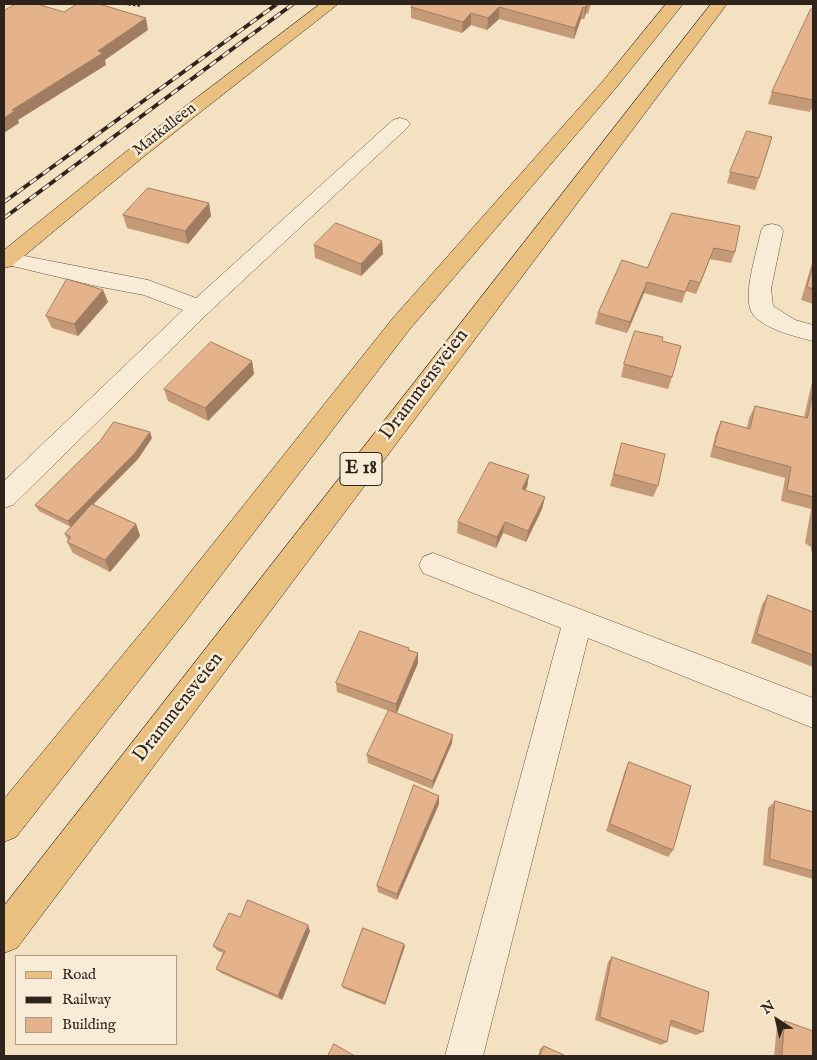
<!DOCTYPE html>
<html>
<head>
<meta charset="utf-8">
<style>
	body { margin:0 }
	#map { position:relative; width:817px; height:1060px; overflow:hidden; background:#f4e1c2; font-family:"IM FELL English",serif }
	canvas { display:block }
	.frame { position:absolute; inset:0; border:5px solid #2f241c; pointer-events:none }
	.legend { position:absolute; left:15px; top:955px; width:162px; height:90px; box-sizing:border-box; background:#f8ecd7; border:1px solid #a89c8c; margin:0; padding:6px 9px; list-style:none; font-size:15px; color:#2f241c }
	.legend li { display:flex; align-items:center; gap:10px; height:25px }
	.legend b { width:25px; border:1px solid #a89c8c }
	.north { position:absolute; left:752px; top:995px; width:50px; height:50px; -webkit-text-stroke:4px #f8ecd7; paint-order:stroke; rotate:325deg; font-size:14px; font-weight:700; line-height:20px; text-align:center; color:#2f241c }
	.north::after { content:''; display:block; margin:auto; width:18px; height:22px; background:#2f241c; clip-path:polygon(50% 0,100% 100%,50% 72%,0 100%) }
</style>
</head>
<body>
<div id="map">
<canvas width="817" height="1060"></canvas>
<div class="frame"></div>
<ul class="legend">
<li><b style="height:6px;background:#eac081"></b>Road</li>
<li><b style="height:6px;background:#2f241c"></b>Railway</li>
<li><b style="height:14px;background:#e4b28b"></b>Building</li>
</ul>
<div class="north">N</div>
</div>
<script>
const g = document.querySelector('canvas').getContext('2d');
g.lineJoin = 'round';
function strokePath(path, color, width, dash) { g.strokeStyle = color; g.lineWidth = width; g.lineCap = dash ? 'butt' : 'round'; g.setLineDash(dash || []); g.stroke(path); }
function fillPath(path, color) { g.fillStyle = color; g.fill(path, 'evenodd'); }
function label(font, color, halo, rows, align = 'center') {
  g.font = font + ' "IM FELL English",serif'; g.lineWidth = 5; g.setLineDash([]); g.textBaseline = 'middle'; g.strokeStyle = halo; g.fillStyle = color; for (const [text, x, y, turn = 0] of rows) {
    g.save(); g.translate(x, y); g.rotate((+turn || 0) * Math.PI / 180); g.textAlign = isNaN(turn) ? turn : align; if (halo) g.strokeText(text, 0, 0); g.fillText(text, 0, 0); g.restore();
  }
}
const path = new Path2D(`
	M 124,4 L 142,6`);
const minor = new Path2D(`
	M 400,118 L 407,120 L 410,124 L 407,128 L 207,314 L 13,505 L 4,508 L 4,481 L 183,310 L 144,295 L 96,286 L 4,264 L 4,252 L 148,280 L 196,298 L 393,120 Z
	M 772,224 L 780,226 L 783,231 L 771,289 L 773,306 L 795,320 L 813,325 L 813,341 C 797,337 759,328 751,311 C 743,292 757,252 761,231 L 764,226 Z
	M 433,553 L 813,698 L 813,728 L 588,638 L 483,1056 L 445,1056 L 561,628 L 423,573 L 419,565 L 423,557 Z`);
const major = new Path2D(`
	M 320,4 L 338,4 L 142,158 L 12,266 L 4,268 L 4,250 L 128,150 Z`);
const highway = new Path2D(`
	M 666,4 L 683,4 L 615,89 L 409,330 L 189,617 L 16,837 L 4,842 L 4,799 L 169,599 L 393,318 L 603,81 Z
	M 711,4 L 727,4 L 17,948 L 4,953 L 4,906 Z`);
const rail = new Path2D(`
	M 4,202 L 277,4
	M 4,218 L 293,4`);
const wall = new Path2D(`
	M 414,4 L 591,4 L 588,14 L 586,13 L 584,19 L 581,19 L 574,39 L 499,19 L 487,30 L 471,25 L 462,33 L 411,18 L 411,7 Z
	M 813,9 L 813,110 L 811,109 L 810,112 L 768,104 L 772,92 Z
	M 730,172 L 759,178 L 755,190 L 727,183 Z
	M 672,213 L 735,252 L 731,263 L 710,259 L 696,294 L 686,291 L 682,303 L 644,293 L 627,333 L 595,324 L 598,313 L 647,268 Z
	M 123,215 L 211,216 L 188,244 L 127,228 Z
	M 382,241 L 383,254 L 361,276 L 315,258 L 314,245 Z
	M 813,260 L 813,304 L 801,300 Z
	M 103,290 L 108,302 L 78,336 L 52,328 L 46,316 Z
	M 662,341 L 672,377 L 668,389 L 621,377 L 624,364 Z
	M 252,361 L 254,374 L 208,421 L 168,401 L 164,389 Z
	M 813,378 L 813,552 L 811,551 L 811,547 L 805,543 L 811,509 L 781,501 L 785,478 L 710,457 L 716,433 L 721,421 L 747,428 L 749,418 L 755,406 L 804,417 Z
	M 152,438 L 138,459 L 93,504 L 136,524 L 140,536 L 110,572 L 73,553 L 67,542 L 68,540 L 65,534 L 78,519 L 71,527 L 39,511 L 35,505 Z
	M 622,443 L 658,486 L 653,497 L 610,486 Z
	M 529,475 L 527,487 L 525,490 L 545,497 L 542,509 L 526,542 L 503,533 L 496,548 L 457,533 L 458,522 Z
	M 768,595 L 813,612 L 813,667 L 751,643 L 762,605 Z
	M 409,648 L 409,650 L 418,653 L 418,663 L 397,713 L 452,743 L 432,789 L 368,763 L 367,755 L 389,711 L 337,692 L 336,683 Z
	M 629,762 L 673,850 L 668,857 L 606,831 L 625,771 Z
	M 775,801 L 813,812 L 813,879 L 763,865 L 768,808 Z
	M 439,804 L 397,900 L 378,892 L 377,886 Z
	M 240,917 L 310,931 L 282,1000 L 221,973 L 216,969 L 223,953 L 218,951 L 213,946 Z
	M 405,946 L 385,1005 L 343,988 L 342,986 Z
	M 612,957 L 703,1032 L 696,1035 L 670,1026 L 667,1042 L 661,1045 L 595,1020 L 608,962 Z
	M 785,1021 L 813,1056 L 774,1056 L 777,1025 Z
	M 544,1046 L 566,1056 L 538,1056 L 540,1049 Z`);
const shadedWall = new Path2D(`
	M 587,4 L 586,13 L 584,19 L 585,8 Z
	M 499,7 L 499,19 L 487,30 L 488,18 Z
	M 583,7 L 581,19 L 574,39 L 575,28 Z
	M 471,13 L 471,25 L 462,33 L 463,22 Z
	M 146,18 L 148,30 L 105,60 L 106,65 L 18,120 L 19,123 L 4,133 L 4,118 L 12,110 Z
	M 209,203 L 211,216 L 188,244 L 185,231 Z
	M 382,241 L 383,254 L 361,276 L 361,264 Z
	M 714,248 L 710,259 L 696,294 L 700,283 Z
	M 647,282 L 644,293 L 627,333 L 630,322 Z
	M 103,290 L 108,302 L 78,336 L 74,324 Z
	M 252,361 L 254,374 L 208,421 L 205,408 Z
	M 150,432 L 152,438 L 138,459 L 71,527 L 68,521 Z
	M 529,475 L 527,487 L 520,500 L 522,489 Z
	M 545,497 L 542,509 L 526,542 L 528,531 Z
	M 505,522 L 503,533 L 496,548 L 497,537 Z
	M 136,524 L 140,536 L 110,572 L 105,560 Z
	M 418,653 L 418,663 L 396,714 L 396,704 Z
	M 453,735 L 452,743 L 432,789 L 433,781 Z
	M 439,796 L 439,804 L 397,900 L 397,894 Z
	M 308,925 L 310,931 L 282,1000 L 278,996 Z
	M 404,944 L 405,946 L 385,1005 L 385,1003 Z`);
const building = new Path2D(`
	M 16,4 L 37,4 L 64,12 L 77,4 L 99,4 L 146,18 L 98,51 L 103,53 L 12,110 L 15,111 L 4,118 L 4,11 Z
	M 414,4 L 587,4 L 585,8 L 583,7 L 575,28 L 499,7 L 488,18 L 471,13 L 463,22 L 411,7 Z
	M 811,9 L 813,9 L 813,100 L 772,92 Z
	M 747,131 L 772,137 L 759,178 L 730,172 Z
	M 148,188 L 209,203 L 185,231 L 123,215 Z
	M 672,213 L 740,226 L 735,252 L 714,248 L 700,283 L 690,280 L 685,292 L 647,282 L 630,322 L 598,313 L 622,260 L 647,268 Z
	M 336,223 L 382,241 L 361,264 L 314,245 Z
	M 813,266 L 813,289 L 807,287 Z
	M 67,279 L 103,290 L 74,324 L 46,316 Z
	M 635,331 L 663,337 L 662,341 L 681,346 L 672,377 L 624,364 Z
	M 211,342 L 252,361 L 205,408 L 164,389 Z
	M 813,392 L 813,497 L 787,490 L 791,467 L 714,446 L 721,421 L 750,429 L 755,406 L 807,418 Z
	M 114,422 L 150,432 L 135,453 L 68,521 L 35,505 L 100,441 Z
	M 622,443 L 665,454 L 658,486 L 614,474 Z
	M 490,462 L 529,475 L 522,489 L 545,497 L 528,531 L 505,522 L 497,537 L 458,522 Z
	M 92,504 L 136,524 L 105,560 L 67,542 L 71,537 L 65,534 Z
	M 768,595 L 813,612 L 813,655 L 757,634 Z
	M 360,631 L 409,648 L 408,650 L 418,653 L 396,704 L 336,683 Z
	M 389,710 L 453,735 L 433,781 L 367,755 Z
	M 629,762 L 691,786 L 673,850 L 610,824 Z
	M 414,785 L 439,796 L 397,894 L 377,886 Z
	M 775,801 L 813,812 L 813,871 L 770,859 Z
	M 248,900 L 308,925 L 278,996 L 216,969 L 225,951 L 213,946 L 229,913 L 240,917 Z
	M 363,928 L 404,944 L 385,1003 L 342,986 Z
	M 612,957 L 709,992 L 703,1032 L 671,1020 L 667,1042 L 600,1017 Z
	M 785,1021 L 813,1031 L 813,1056 L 782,1056 Z
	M 334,1044 L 355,1056 L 328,1056 Z
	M 544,1046 L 566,1056 L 540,1056 Z`);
const farStreetnames = [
	["Markalleen",165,130,-38]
];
const shields = [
	[361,469,42]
];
const shieldNames = [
	["E 18",361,469]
];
const streetNames = [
	["Drammensveien",425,385,-53],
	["Drammensveien",179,708,-52]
];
strokePath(minor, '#605346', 1);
strokePath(major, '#2f241c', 1);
strokePath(highway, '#2f241c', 1);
strokePath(path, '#2f241c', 2, [2.5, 2]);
fillPath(minor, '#f8ecd7');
fillPath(major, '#eac081');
fillPath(highway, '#eac081');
strokePath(rail, '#2f241c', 4);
strokePath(rail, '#f8ecd7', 2.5, [8]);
fillPath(wall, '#c49978');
fillPath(shadedWall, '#a07d61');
fillPath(building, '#e4b28b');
strokePath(building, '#a07d61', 1);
label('16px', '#2f241c', '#f8ecd7', farStreetnames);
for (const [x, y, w] of shields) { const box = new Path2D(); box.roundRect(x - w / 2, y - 16.5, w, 33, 4); g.fillStyle = '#f8ecd7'; g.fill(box); strokePath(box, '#2f241c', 1); }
label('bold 19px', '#2f241c', null, shieldNames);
label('20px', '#2f241c', '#f8ecd7', streetNames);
</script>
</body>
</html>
